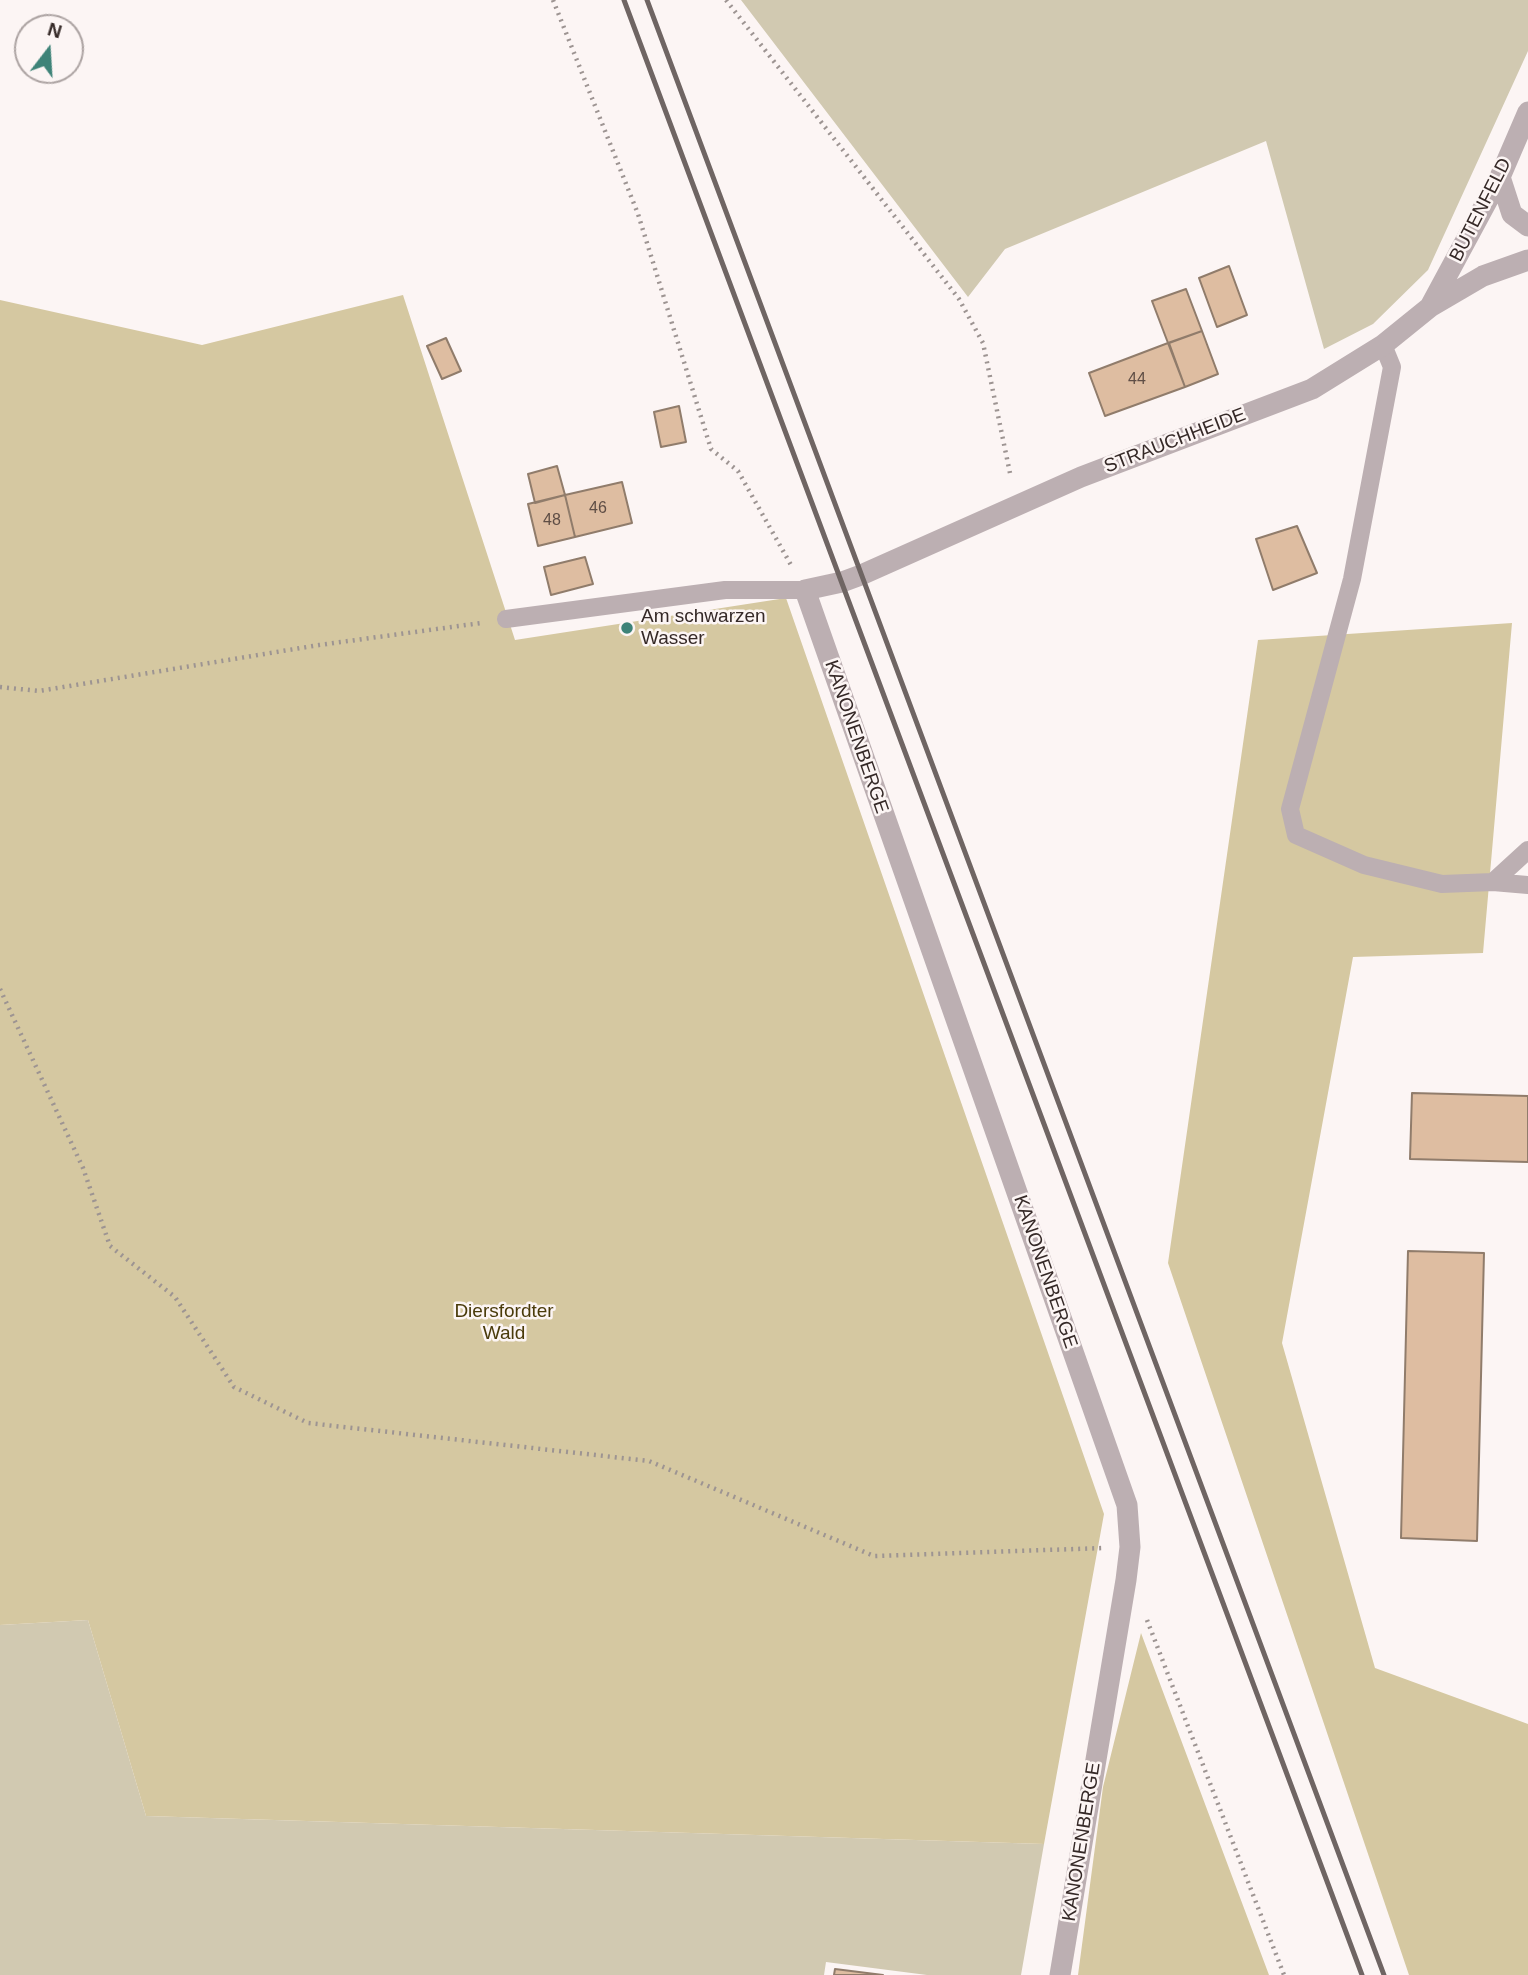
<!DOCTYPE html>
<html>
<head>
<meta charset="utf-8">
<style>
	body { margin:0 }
	#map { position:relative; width:1528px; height:1975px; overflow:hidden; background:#fcf5f4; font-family:Helvetica,sans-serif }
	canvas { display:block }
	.north { position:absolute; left:14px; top:14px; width:70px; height:70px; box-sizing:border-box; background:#fcf5f4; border:2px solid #aca3a2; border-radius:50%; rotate:17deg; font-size:19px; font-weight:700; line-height:28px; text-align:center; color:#352927 }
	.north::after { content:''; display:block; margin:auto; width:24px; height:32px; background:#3e8378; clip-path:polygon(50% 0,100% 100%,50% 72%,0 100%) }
</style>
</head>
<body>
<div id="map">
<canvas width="1528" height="1975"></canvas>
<div class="north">N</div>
</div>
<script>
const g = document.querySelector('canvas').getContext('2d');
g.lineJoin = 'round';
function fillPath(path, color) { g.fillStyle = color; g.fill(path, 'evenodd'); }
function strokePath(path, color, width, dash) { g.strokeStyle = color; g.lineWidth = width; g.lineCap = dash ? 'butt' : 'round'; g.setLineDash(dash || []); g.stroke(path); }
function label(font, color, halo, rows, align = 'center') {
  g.font = font + ' Helvetica,sans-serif'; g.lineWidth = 5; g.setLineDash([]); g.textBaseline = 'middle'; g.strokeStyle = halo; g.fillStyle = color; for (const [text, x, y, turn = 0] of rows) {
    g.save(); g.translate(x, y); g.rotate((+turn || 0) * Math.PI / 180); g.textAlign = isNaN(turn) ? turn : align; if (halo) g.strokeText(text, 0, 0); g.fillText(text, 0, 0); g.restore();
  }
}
const green = new Path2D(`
	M 741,0 L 1528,0 L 1528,51 L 1428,270 L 1373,324 L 1324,349 L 1266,141 L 1005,249 L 968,297 Z
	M 88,1620 L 146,1816 L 1044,1844 L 1021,1975 L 927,1975 L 826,1962 L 824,1975 L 0,1975 L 0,1625 Z`);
const forest = new Path2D(`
	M 403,295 L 515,640 L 786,598 L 1104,1514 L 1044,1844 L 146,1816 L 88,1620 L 0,1625 L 0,300 L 202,345 Z
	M 1512,623 L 1483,953 L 1353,957 L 1282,1343 L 1375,1668 L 1528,1724 L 1528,1975 L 1409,1975 L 1168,1263 L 1258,640 Z
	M 1141,1633 L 1269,1975 L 1078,1975 L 1103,1787 Z`);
const building = new Path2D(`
	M 1229,266 L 1247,315 L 1217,327 L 1199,278 Z
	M 1186,289 L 1202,331 L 1168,343 L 1152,301 Z
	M 1202,331 L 1218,374 L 1185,387 L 1169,343 Z
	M 446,338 L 461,371 L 442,379 L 427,346 Z
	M 1168,343 L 1185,387 L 1105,416 L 1089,373 Z
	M 679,406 L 686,442 L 661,447 L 654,412 Z
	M 557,466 L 565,495 L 535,503 L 528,474 Z
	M 622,482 L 632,523 L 575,537 L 565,495 Z
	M 565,495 L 575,537 L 538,546 L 528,504 Z
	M 1297,526 L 1317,573 L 1273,590 L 1256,539 Z
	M 585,557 L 593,584 L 551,595 L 544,567 Z
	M 1412,1093 L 1528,1096 L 1528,1162 L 1410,1159 Z
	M 1408,1251 L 1484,1253 L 1477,1541 L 1401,1538 Z
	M 835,1969 L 883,1975 L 834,1975 Z`);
const path = new Path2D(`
	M 553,0 L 638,214 L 711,449 L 738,471 L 791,565
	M 726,0 L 959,299 L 983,343 L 1011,478
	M 0,687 L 39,691 L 319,645 L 481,623
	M 0,989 L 83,1168 L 110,1246 L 175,1297 L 234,1387 L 308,1423 L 649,1461 L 874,1556 L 1104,1548
	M 1147,1620 L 1284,1975`);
const service = new Path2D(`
	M 1383,345 L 1392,367 L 1352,579 L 1290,809 L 1296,835 L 1364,865 L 1442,884 L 1493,882 L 1528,885
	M 506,619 L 725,590 L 805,590
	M 1493,882 L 1528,850`);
const minor = new Path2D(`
	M 1500,177 L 1512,214 L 1528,226
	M 1431,305 L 1500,177 L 1528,112
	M 1060,1975 L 1126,1580 L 1130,1547 L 1127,1505 L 805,590 L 842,582 L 861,575 L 1081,477 L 1312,389 L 1383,345 L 1430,307 L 1483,276 L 1528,260`);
const rail = new Path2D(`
	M 624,0 L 1362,1975
	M 647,0 L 1384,1975`);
const markers = [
	[627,628,7,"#3e8378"]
];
const numberNames = [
	["44",1137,380],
	["46",598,509],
	["48",552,521]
];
const streetNames = [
	["BUTENFELD",1481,210,-63],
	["STRAUCHHEIDE",1175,441,-21],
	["KANONENBERGE",856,737,71],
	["KANONENBERGE",1045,1272,71],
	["KANONENBERGE",1082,1842,-81]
];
const poiNames = [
	["Am schwarzen",641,617],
	["Wasser",641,639]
];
const parkNames = [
	["Diersfordter",504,1312],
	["Wald",504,1334]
];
fillPath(green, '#d1c9b1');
fillPath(forest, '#d5c8a1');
fillPath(building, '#debda1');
strokePath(building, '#907c6b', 2);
strokePath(path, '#9d9492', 4.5, [2, 5]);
strokePath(service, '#bcafb2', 18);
strokePath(minor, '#bcafb2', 21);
strokePath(rail, '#6f6563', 5);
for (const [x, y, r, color] of markers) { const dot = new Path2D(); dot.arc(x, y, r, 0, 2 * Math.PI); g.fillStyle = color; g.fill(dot); strokePath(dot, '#fcf5f4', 2.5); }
label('16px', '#5f4e46', null, numberNames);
label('19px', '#352927', '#fcf5f4', streetNames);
label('19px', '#352927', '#fcf5f4', poiNames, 'left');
label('19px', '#4a3b0a', '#fcf5f4', parkNames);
</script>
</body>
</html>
